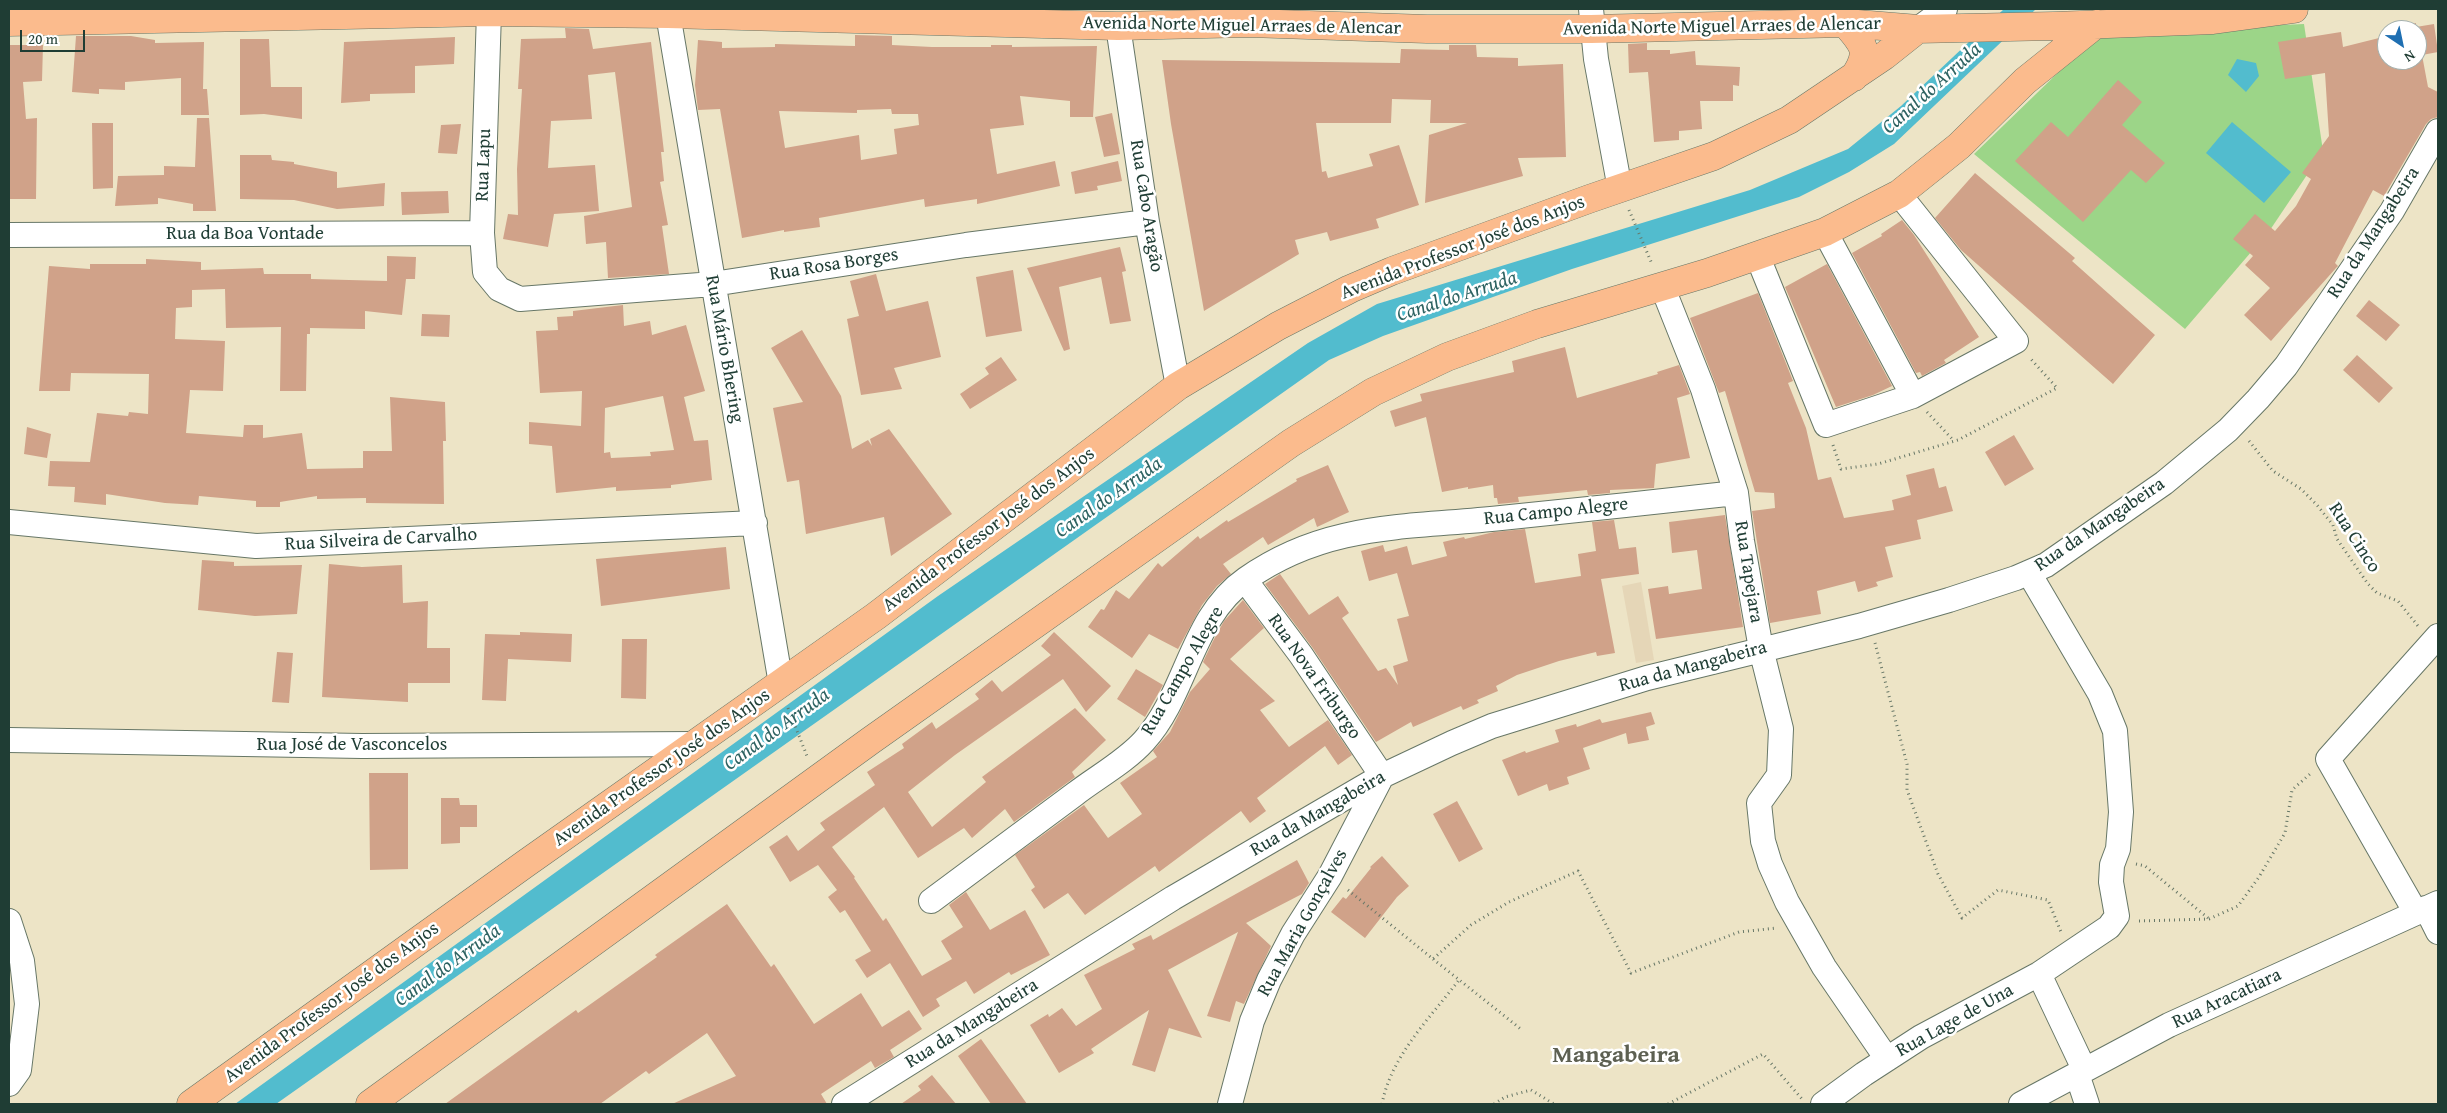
<!DOCTYPE html>
<html>
<head>
<meta charset="utf-8">
<style>
	body { margin:0 }
	#map { position:relative; width:2447px; height:1113px; overflow:hidden; background:#ede4c6; font-family:"Gentium Book Plus",serif }
	canvas { display:block }
	.frame { position:absolute; inset:0; border:10px solid #1f3d34; pointer-events:none }
	.north { position:absolute; left:2377px; top:20px; width:50px; height:50px; box-sizing:border-box; background:#fff; border:1px solid #a5b1ae; border-radius:50%; rotate:146deg; font-size:14px; font-weight:700; line-height:20px; text-align:center; color:#1f3d34 }
	.north::after { content:''; display:block; margin:auto; width:18px; height:22px; background:#1f6fb2; clip-path:polygon(50% 0,100% 100%,50% 72%,0 100%) }
	.scale { position:absolute; left:20px; top:30px; width:65px; height:22px; box-sizing:border-box; border:2px solid #1f3d34; border-top:0; padding-left:6px; font-size:15px; line-height:18px; white-space:nowrap; color:#1f3d34; -webkit-text-stroke:4px #fff; paint-order:stroke }
</style>
</head>
<body>
<div id="map">
<canvas width="2447" height="1113"></canvas>
<div class="frame"></div>
<div class="north">N</div>
<div class="scale">20 m</div>
</div>
<script>
const g = document.querySelector('canvas').getContext('2d');
g.lineJoin = 'round';
function fillPath(path, color) { g.fillStyle = color; g.fill(path, 'evenodd'); }
function strokePath(path, color, width, dash) { g.strokeStyle = color; g.lineWidth = width; g.lineCap = dash ? 'butt' : 'round'; g.setLineDash(dash || []); g.stroke(path); }
function label(font, color, halo, rows, align = 'center') {
  g.font = font + ' "Gentium Book Plus",serif'; g.lineWidth = 5; g.setLineDash([]); g.textBaseline = 'middle'; g.strokeStyle = halo; g.fillStyle = color; for (const [text, x, y, turn = 0] of rows) {
    g.save(); g.translate(x, y); g.rotate((+turn || 0) * Math.PI / 180); g.textAlign = isNaN(turn) ? turn : align; if (halo) g.strokeText(text, 0, 0); g.fillText(text, 0, 0); g.restore();
  }
}
const built = new Path2D(`
	M 1641,582 L 1654,660 L 1636,663 L 1622,586 Z`);
const green = new Path2D(`
	M 2304,24 L 2323,151 L 2270,230 L 2185,329 L 1974,154 L 2099,33 Z`);
const water = new Path2D(`
	M 2004,9 L 2036,9 L 1894,144 L 1849,172 L 1799,197 L 1572,269 L 1383,336 L 1329,360 L 276,1104 L 235,1104 L 938,596 L 1308,343 L 1377,304 L 1750,190 L 1848,149 L 1901,106 Z
	M 2237,59 L 2256,63 L 2259,76 L 2246,92 L 2228,75 Z
	M 2232,122 L 2291,172 L 2264,203 L 2206,153 Z`);
const building = new Path2D(`
	M 2416,23 L 2416,27 L 2434,24 L 2438,52 L 2422,55 L 2428,87 L 2438,92 L 2438,117 L 2431,119 L 2426,124 L 2384,196 L 2373,190 L 2335,263 L 2338,266 L 2336,268 L 2271,341 L 2244,315 L 2270,288 L 2245,265 L 2253,256 L 2233,239 L 2255,214 L 2275,231 L 2296,206 L 2311,179 L 2302,173 L 2329,136 L 2325,73 L 2285,79 L 2278,42 L 2341,32 L 2343,47 L 2387,36 L 2387,60 L 2417,60 L 2417,30 L 2387,29 Z
	M 565,28 L 589,29 L 593,49 L 651,42 L 664,152 L 661,152 L 664,181 L 660,182 L 668,225 L 662,226 L 669,274 L 608,278 L 606,242 L 586,244 L 584,216 L 632,207 L 615,72 L 588,75 L 592,119 L 551,121 L 548,168 L 595,165 L 599,211 L 554,214 L 548,247 L 503,239 L 508,214 L 518,215 L 517,169 L 522,89 L 518,89 L 521,39 L 566,38 Z
	M 855,35 L 892,36 L 892,45 L 932,47 L 991,47 L 991,45 L 1012,45 L 1012,47 L 1097,46 L 1093,117 L 1070,117 L 1070,101 L 1020,96 L 1024,125 L 990,129 L 997,174 L 1055,161 L 1060,186 L 977,204 L 977,199 L 925,207 L 924,199 L 819,218 L 820,227 L 784,232 L 784,230 L 742,238 L 720,109 L 698,110 L 695,85 L 698,40 L 722,42 L 722,48 L 775,47 L 775,44 L 855,46 ZM 891,109 L 892,114 L 918,114 L 919,125 L 894,129 L 897,154 L 861,160 L 859,135 L 785,148 L 779,111 L 857,113 L 857,110 Z
	M 76,36 L 131,36 L 155,40 L 155,43 L 204,42 L 203,89 L 207,89 L 209,115 L 181,115 L 181,78 L 125,82 L 125,90 L 99,89 L 99,94 L 72,92 Z
	M 455,37 L 454,64 L 415,66 L 415,93 L 370,94 L 370,101 L 341,103 L 344,42 Z
	M 240,39 L 269,39 L 271,87 L 302,87 L 302,119 L 264,114 L 240,115 Z
	M 1647,43 L 1647,50 L 1670,50 L 1670,54 L 1695,51 L 1696,65 L 1740,67 L 1739,86 L 1733,85 L 1733,101 L 1700,101 L 1702,129 L 1679,131 L 1679,140 L 1654,142 L 1648,72 L 1629,73 L 1628,44 Z
	M 9,45 L 43,45 L 42,81 L 23,82 L 26,119 L 37,118 L 36,199 L 9,199 Z
	M 1449,45 L 1476,45 L 1477,57 L 1518,58 L 1518,66 L 1563,64 L 1566,157 L 1518,158 L 1523,176 L 1425,203 L 1429,135 L 1467,123 L 1430,123 L 1431,100 L 1392,99 L 1391,123 L 1316,123 L 1322,172 L 1326,171 L 1328,178 L 1373,166 L 1369,154 L 1399,145 L 1419,205 L 1376,219 L 1379,228 L 1330,241 L 1327,232 L 1295,240 L 1299,254 L 1204,311 L 1171,124 L 1162,60 L 1400,63 L 1401,49 L 1449,50 Z
	M 2118,80 L 2142,102 L 2122,125 L 2165,163 L 2146,183 L 2131,170 L 2083,222 L 2015,161 L 2051,122 L 2068,137 Z
	M 1112,113 L 1120,154 L 1104,157 L 1095,117 Z
	M 197,118 L 209,118 L 216,211 L 193,211 L 193,204 L 158,198 L 158,204 L 115,206 L 118,176 L 164,175 L 164,166 L 195,167 Z
	M 92,123 L 113,123 L 113,188 L 93,189 Z
	M 461,124 L 457,154 L 438,153 L 441,125 Z
	M 240,155 L 271,155 L 272,160 L 294,162 L 294,164 L 337,172 L 337,188 L 385,183 L 384,206 L 337,209 L 294,200 L 240,199 Z
	M 1118,161 L 1122,181 L 1097,186 L 1098,190 L 1075,194 L 1071,172 Z
	M 1975,173 L 2075,258 L 2072,261 L 2155,335 L 2113,384 L 1961,250 L 1935,218 Z
	M 448,191 L 449,213 L 402,215 L 401,192 Z
	M 1902,220 L 1914,235 L 1979,337 L 1944,360 L 1946,363 L 1922,376 L 1920,372 L 1916,373 L 1852,253 L 1882,236 L 1881,234 Z
	M 1120,247 L 1126,271 L 1122,272 L 1131,321 L 1110,324 L 1101,277 L 1059,287 L 1070,349 L 1064,351 L 1027,268 Z
	M 387,256 L 416,257 L 415,279 L 406,279 L 402,315 L 365,311 L 365,329 L 310,328 L 310,334 L 307,334 L 306,391 L 280,391 L 281,327 L 226,328 L 225,289 L 192,290 L 192,307 L 176,308 L 175,339 L 225,341 L 223,391 L 190,390 L 186,433 L 243,437 L 244,425 L 263,425 L 263,438 L 302,433 L 307,469 L 363,468 L 363,451 L 392,451 L 390,397 L 445,402 L 446,441 L 443,441 L 444,504 L 366,503 L 366,498 L 317,499 L 317,496 L 280,502 L 280,507 L 256,507 L 256,501 L 199,496 L 198,505 L 165,503 L 106,494 L 106,505 L 74,502 L 75,487 L 48,486 L 50,461 L 90,462 L 97,413 L 128,416 L 129,412 L 148,414 L 149,374 L 71,373 L 70,391 L 39,391 L 49,266 L 90,269 L 90,264 L 146,264 L 146,259 L 201,262 L 201,270 L 263,268 L 264,274 L 311,274 L 311,279 L 387,281 Z
	M 1827,264 L 1892,386 L 1873,395 L 1836,407 L 1785,287 Z
	M 1013,270 L 1022,331 L 986,337 L 976,277 Z
	M 876,274 L 886,311 L 928,301 L 941,357 L 894,368 L 902,389 L 861,395 L 847,319 L 859,316 L 850,281 Z
	M 1758,293 L 1793,381 L 1788,383 L 1806,428 L 1818,480 L 1831,477 L 1844,518 L 1894,510 L 1892,500 L 1911,495 L 1906,475 L 1934,468 L 1939,488 L 1946,486 L 1953,511 L 1917,520 L 1921,539 L 1885,547 L 1893,577 L 1876,582 L 1878,586 L 1858,592 L 1855,581 L 1817,591 L 1821,614 L 1770,623 L 1752,511 L 1775,508 L 1774,493 L 1755,492 L 1725,391 L 1719,393 L 1690,318 Z
	M 2369,300 L 2400,325 L 2386,341 L 2356,316 Z
	M 623,305 L 624,326 L 650,321 L 652,335 L 686,325 L 705,391 L 684,397 L 694,441 L 708,440 L 712,480 L 671,485 L 671,488 L 616,491 L 616,487 L 556,493 L 552,446 L 529,444 L 529,422 L 581,426 L 582,391 L 540,393 L 536,331 L 558,330 L 557,317 L 573,316 L 573,311 ZM 663,396 L 674,450 L 650,452 L 651,456 L 632,457 L 611,458 L 610,452 L 604,453 L 605,408 Z
	M 422,314 L 450,315 L 449,337 L 421,336 Z
	M 802,330 L 841,396 L 852,449 L 868,440 L 872,446 L 870,439 L 889,429 L 952,514 L 891,556 L 884,517 L 806,534 L 799,480 L 787,482 L 773,408 L 803,402 L 771,348 Z
	M 1565,347 L 1577,398 L 1658,374 L 1657,372 L 1679,365 L 1690,394 L 1677,398 L 1690,458 L 1656,464 L 1654,488 L 1610,490 L 1610,493 L 1588,495 L 1587,490 L 1518,497 L 1519,502 L 1498,504 L 1497,498 L 1494,498 L 1493,485 L 1468,489 L 1468,487 L 1442,492 L 1426,417 L 1395,427 L 1390,411 L 1422,401 L 1420,394 L 1514,372 L 1512,361 Z
	M 2357,355 L 2393,388 L 2379,403 L 2343,370 Z
	M 1001,357 L 1017,380 L 970,409 L 960,394 L 989,374 L 985,368 Z
	M 27,427 L 51,434 L 47,458 L 24,454 Z
	M 2014,435 L 2034,469 L 2005,486 L 1985,452 Z
	M 1328,465 L 1349,512 L 1317,527 L 1314,518 L 1268,545 L 1263,537 L 1223,564 L 1231,574 L 1217,586 L 1202,605 L 1178,649 L 1149,634 L 1132,658 L 1088,627 L 1101,609 L 1104,610 L 1116,590 L 1129,599 L 1158,563 L 1162,567 L 1198,536 L 1200,539 L 1227,520 L 1228,522 L 1297,481 L 1296,479 Z
	M 1725,515 L 1743,627 L 1656,639 L 1648,589 L 1668,586 L 1669,594 L 1702,589 L 1697,550 L 1672,553 L 1669,522 Z
	M 1614,520 L 1619,549 L 1636,547 L 1639,574 L 1601,579 L 1615,653 L 1597,656 L 1596,652 L 1559,661 L 1517,675 L 1496,686 L 1498,691 L 1477,700 L 1479,703 L 1463,710 L 1461,706 L 1413,727 L 1411,722 L 1376,742 L 1312,647 L 1265,584 L 1280,574 L 1309,615 L 1338,596 L 1349,613 L 1342,618 L 1378,671 L 1386,668 L 1398,685 L 1393,666 L 1408,661 L 1397,619 L 1409,616 L 1397,573 L 1369,581 L 1361,551 L 1383,545 L 1385,552 L 1407,546 L 1412,565 L 1447,556 L 1443,542 L 1464,537 L 1465,539 L 1494,532 L 1525,529 L 1535,583 L 1581,576 L 1578,554 L 1596,551 L 1592,522 Z
	M 726,547 L 730,589 L 601,606 L 596,559 Z
	M 202,560 L 234,562 L 234,566 L 302,565 L 297,614 L 255,616 L 198,610 Z
	M 329,564 L 362,567 L 402,565 L 403,603 L 428,601 L 427,648 L 450,648 L 450,683 L 408,683 L 408,702 L 322,697 Z
	M 1243,600 L 1264,628 L 1230,659 L 1275,701 L 1260,710 L 1289,747 L 1328,720 L 1352,755 L 1338,765 L 1325,746 L 1257,798 L 1266,811 L 1250,823 L 1241,811 L 1159,872 L 1155,866 L 1085,915 L 1068,893 L 1044,909 L 1031,890 L 1035,887 L 1015,855 L 1084,805 L 1108,838 L 1142,814 L 1120,783 L 1157,757 L 1153,751 L 1170,732 L 1190,692 L 1210,669 L 1203,662 L 1213,641 L 1224,621 Z
	M 520,632 L 572,634 L 571,662 L 508,659 L 506,701 L 482,700 L 485,634 L 520,635 Z
	M 1054,632 L 1111,686 L 1086,712 L 1063,679 L 955,755 L 908,792 L 932,827 L 986,782 L 982,777 L 1075,708 L 1106,740 L 1072,772 L 1075,777 L 1014,822 L 1005,809 L 972,838 L 964,828 L 918,858 L 884,807 L 832,847 L 855,877 L 854,878 L 883,921 L 886,918 L 922,976 L 952,959 L 941,941 L 963,927 L 949,905 L 966,892 L 990,930 L 1025,910 L 1050,955 L 1011,975 L 1009,972 L 974,994 L 966,981 L 936,999 L 940,1006 L 923,1017 L 890,963 L 867,978 L 855,960 L 871,951 L 845,910 L 840,913 L 828,897 L 837,890 L 818,865 L 790,882 L 769,847 L 787,835 L 798,851 L 825,830 L 820,823 L 875,785 L 867,772 L 904,748 L 902,744 L 932,722 L 936,729 L 979,699 L 975,694 L 992,680 L 1002,692 L 1051,655 L 1041,646 Z
	M 622,639 L 647,639 L 646,699 L 621,698 Z
	M 277,652 L 293,653 L 289,703 L 272,702 Z
	M 1136,669 L 1163,685 L 1145,717 L 1117,699 Z
	M 1651,712 L 1655,724 L 1646,727 L 1649,740 L 1628,744 L 1626,733 L 1583,748 L 1590,769 L 1567,777 L 1569,784 L 1549,791 L 1547,784 L 1518,796 L 1502,760 L 1525,751 L 1526,753 L 1559,742 L 1555,730 L 1576,724 L 1577,727 L 1600,719 L 1602,723 Z
	M 369,773 L 408,773 L 408,869 L 370,870 Z
	M 441,798 L 459,798 L 460,805 L 477,805 L 477,827 L 460,827 L 460,843 L 441,844 Z
	M 1457,801 L 1483,849 L 1459,862 L 1433,814 Z
	M 1382,856 L 1409,886 L 1397,897 L 1365,938 L 1331,912 L 1343,897 L 1346,899 L 1371,868 L 1370,867 Z
	M 1297,860 L 1309,883 L 1302,894 L 1246,923 L 1271,946 L 1244,1004 L 1236,1001 L 1230,1022 L 1207,1016 L 1238,932 L 1168,970 L 1202,1038 L 1169,1028 L 1155,1072 L 1132,1065 L 1149,1010 L 1091,1049 L 1094,1053 L 1059,1073 L 1030,1025 L 1048,1014 L 1049,1017 L 1062,1008 L 1076,1026 L 1102,1009 L 1084,975 L 1135,949 L 1132,944 L 1151,935 L 1153,940 Z
	M 727,904 L 771,967 L 774,964 L 814,1024 L 861,993 L 882,1027 L 909,1010 L 922,1029 L 890,1050 L 894,1057 L 875,1068 L 871,1061 L 821,1094 L 827,1104 L 672,1104 L 736,1076 L 707,1033 L 649,1074 L 646,1071 L 600,1104 L 445,1104 L 576,1010 L 578,1013 L 657,957 L 655,955 Z
	M 981,1039 L 1013,1084 L 1027,1104 L 991,1104 L 958,1056 Z
	M 932,1075 L 956,1104 L 901,1104 L 921,1090 L 918,1086 Z`);
const path = new Path2D(`
	M 1629,210 L 1652,264
	M 1927,412 L 1954,441
	M 2249,441 L 2273,471 L 2301,489 L 2317,505 L 2333,525 L 2337,539 L 2368,584 L 2377,593 L 2398,601 L 2418,626
	M 1833,445 L 1841,469 L 1878,464 L 1958,440 L 2057,388 L 2029,357
	M 1875,643 L 1907,764 L 1907,790 L 1938,874 L 1962,918 L 1998,890 L 2048,900 L 2061,932
	M 788,708 L 807,756
	M 2136,864 L 2145,866 L 2208,918
	M 1348,890 L 1433,959 L 1471,925 L 1509,902 L 1578,871 L 1631,973 L 1739,932 L 1777,928
	M 2139,921 L 2209,919 L 2238,906 L 2259,877 L 2285,833 L 2292,790 L 2310,774
	M 1433,959 L 1522,1030
	M 1382,1104 C 1391,1056 1430,1018 1459,980
	M 1494,1104 L 1505,1097 L 1531,1090 L 1554,1104
	M 1668,1104 L 1763,1054 L 1802,1099`);
const minor = new Path2D(`
	M 1591,9 L 1596,59 L 1620,189
	M 489,12 L 482,233 L 485,272 L 499,289 L 520,299 L 713,284 L 966,245 L 1147,222
	M 668,14 L 781,684
	M 1118,26 L 1147,222 L 1178,386
	M 1918,29 L 1945,9
	M 1825,232 L 1913,396
	M 9,235 L 482,233
	M 1757,255 L 1826,425 L 1913,396 L 2016,341 L 1899,194
	M 1662,286 L 1703,389 L 1736,493 L 1742,541 L 1761,649 L 1781,729 L 1779,775 L 1759,803 L 1763,841 L 1770,864 L 1787,902 L 1824,967 L 1887,1059
	M 9,522 L 256,546 L 755,523
	M 9,740 L 362,746 L 695,744
	M 931,901 C 979,865 1027,830 1075,794 C 1097,777 1125,762 1144,741 C 1187,694 1191,617 1246,579 C 1327,522 1408,528 1501,518 C 1579,510 1658,502 1736,493
	M 2426,908 L 2438,932
	M 2416,913 L 2328,759 L 2438,636
	M 9,921 L 22,961 L 27,1004 L 19,1070 L 9,1084
	M 2039,974 L 2084,1069
	M 2077,1074 L 2087,1104
	M 844,1104 L 1173,898 L 1382,776 L 1452,743 L 1492,726 L 1647,678 L 1859,626 L 1949,600 L 2016,578 L 2046,565 L 2164,483 L 2228,430 L 2258,399 L 2286,366 L 2392,211 L 2438,131
	M 1230,1104 L 1252,1021 L 1269,980 L 1293,934 L 1330,876 L 1382,776 L 1301,655 L 1245,580
	M 1823,1104 L 1864,1074 L 1921,1037 L 2039,974 L 2109,927 L 2117,916 L 2111,882 L 2112,865 L 2118,849 L 2121,812 L 2115,731 L 2100,694 L 2029,573
	M 2021,1104 L 2169,1025 L 2438,903`);
const major = new Path2D(`
	M 9,22 L 489,12 L 668,14 L 1118,26 L 1249,23 L 1427,29 L 1591,29 L 1845,23 L 1918,29 L 2054,26 L 2213,20 L 2294,9
	M 1845,23 C 1864,45 1871,51 1854,77
	M 191,1104 L 525,864 L 876,616 L 1178,386 L 1278,326 L 1350,289 L 1392,271 L 1589,199 L 1714,156 L 1789,120 L 1884,56 L 1918,29
	M 370,1104 L 870,741 L 1291,443 L 1373,392 L 1447,357 L 1537,324 L 1707,273 L 1825,232 L 1899,194 L 1959,146 L 2025,81 L 2096,24`);
const streetNames = [
	["Avenida Norte Miguel Arraes de Alencar",1242,26,1],
	["Avenida Norte Miguel Arraes de Alencar",1722,27,-1],
	["Rua Lapu",484,165,-88],
	["Rua Cabo Aragão",1146,206,81],
	["Rua da Mangabeira",2374,233,-57],
	["Rua da Boa Vontade",245,234],
	["Avenida Professor José dos Anjos",1463,248,-21],
	["Rua Rosa Borges",834,265,-9],
	["Rua Mário Bhering",724,349,80],
	["Rua Campo Alegre",1556,512,-6],
	["Rua da Mangabeira",2100,525,-34],
	["Avenida Professor José dos Anjos",989,530,-37],
	["Rua Cinco",2354,538,57],
	["Rua Silveira de Carvalho",381,540,-3],
	["Rua Tapejara",1748,572,81],
	["Rua da Mangabeira",1693,667,-15],
	["Rua Campo Alegre",1183,671,-60],
	["Rua Nova Friburgo",1314,677,55],
	["Rua José de Vasconcelos",352,745],
	["Avenida Professor José dos Anjos",662,768,-35],
	["Rua da Mangabeira",1318,814,-30],
	["Rua Maria Gonçalves",1303,923,-61],
	["Rua Aracatiara",2227,999,-25],
	["Avenida Professor José dos Anjos",332,1003,-36],
	["Rua Lage de Una",1955,1021,-29],
	["Rua da Mangabeira",972,1024,-32]
];
const waterNames = [
	["Canal do Arruda",1932,89,-42],
	["Canal do Arruda",1457,297,-18],
	["Canal do Arruda",1109,498,-35],
	["Canal do Arruda",777,730,-36],
	["Canal do Arruda",448,966,-36]
];
const districtNames = [
	["Mangabeira",1616,1056]
];
fillPath(built, '#e5d6b7');
fillPath(green, '#9cd588');
fillPath(water, '#52bcce');
fillPath(building, '#d0a289');
strokePath(minor, '#677767', 26);
strokePath(major, '#677767', 29);
strokePath(path, '#677767', 3, [1, 4]);
strokePath(minor, '#fff', 24);
strokePath(major, '#fbbb8d', 28);
label('19px', '#1f3d34', '#fff', streetNames);
label('italic 20px', '#2e6362', '#fff', waterNames);
label('bold 24px', '#5d6052', '#fff', districtNames);
</script>
</body>
</html>
